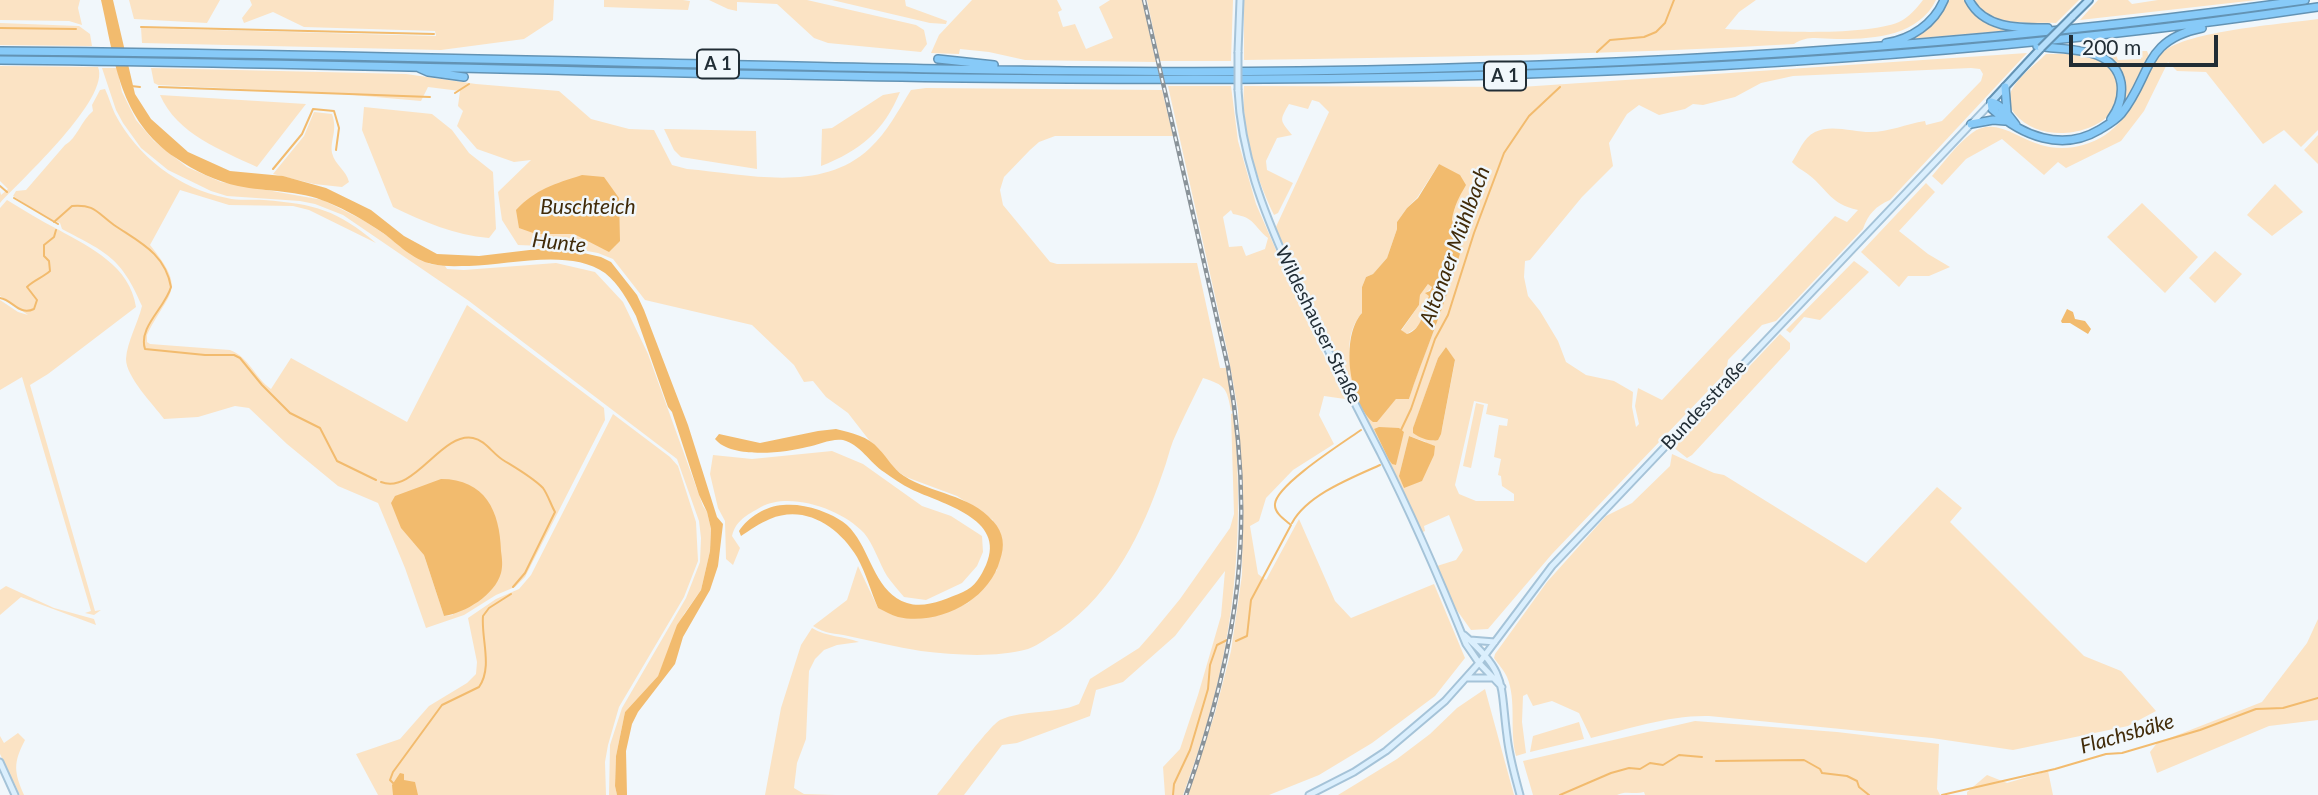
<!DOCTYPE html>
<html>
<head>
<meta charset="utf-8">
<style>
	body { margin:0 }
	#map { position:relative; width:2318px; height:795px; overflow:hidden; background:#f1f7fb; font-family:Lato,sans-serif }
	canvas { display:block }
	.scale { position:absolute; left:2069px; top:35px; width:149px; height:32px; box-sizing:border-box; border:4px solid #212d35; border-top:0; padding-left:9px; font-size:21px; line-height:24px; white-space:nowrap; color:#212d35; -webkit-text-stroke:5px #f1f7fb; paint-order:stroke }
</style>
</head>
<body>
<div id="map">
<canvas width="2318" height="795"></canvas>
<div class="scale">200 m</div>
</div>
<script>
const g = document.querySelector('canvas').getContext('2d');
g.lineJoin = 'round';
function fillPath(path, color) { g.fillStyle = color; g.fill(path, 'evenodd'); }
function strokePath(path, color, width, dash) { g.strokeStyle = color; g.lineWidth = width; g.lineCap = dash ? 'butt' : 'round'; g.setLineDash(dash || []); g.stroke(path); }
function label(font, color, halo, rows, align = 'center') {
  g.font = font + ' Lato,sans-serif'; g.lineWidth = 5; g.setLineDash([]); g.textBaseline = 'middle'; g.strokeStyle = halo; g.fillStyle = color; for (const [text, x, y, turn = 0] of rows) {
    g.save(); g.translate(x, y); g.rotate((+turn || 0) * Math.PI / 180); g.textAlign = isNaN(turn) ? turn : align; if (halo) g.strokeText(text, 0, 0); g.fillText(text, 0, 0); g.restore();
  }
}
const green = new Path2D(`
	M 0,0 L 80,0 L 78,8 L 82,25 L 69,21 L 0,20 Z
	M 129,0 L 220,0 L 207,23 L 134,19 Z
	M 250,0 L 554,0 L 553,20 L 524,39 L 441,50 L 142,43 L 141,28 L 436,36 L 435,31 L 304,27 L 273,12 L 244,23 L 242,18 L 252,5 Z
	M 604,0 L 683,0 L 690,1 L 688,10 L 604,7 Z
	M 709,0 L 807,0 L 916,25 L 924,30 L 927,44 L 921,52 L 828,43 L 814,38 L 777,4 L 737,2 L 737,11 L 728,9 Z
	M 832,0 L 905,0 L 906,6 L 947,21 L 946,24 L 930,23 Z
	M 972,0 L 1057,0 L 1062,10 L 1058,12 L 1063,27 L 1075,24 L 1086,49 L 1113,38 L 1099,7 L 1110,0 L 1142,0 L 1156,62 L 1025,60 L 989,52 L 960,49 L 959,54 L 931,53 L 939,35 Z
	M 1147,0 L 1233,0 L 1231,61 L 1160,61 Z
	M 1244,0 L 1756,0 L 1739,12 L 1725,29 C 1766,31 1862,37 1899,22 C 1908,18 1917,8 1923,0 L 1936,0 C 1919,35 1876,39 1841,39 C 1823,40 1809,34 1794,44 C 1611,55 1427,57 1244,60 Z
	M 1947,0 L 1967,0 L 1973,11 L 2014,30 L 1908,39 Z
	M 1973,0 L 2079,0 L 2056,23 C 2026,22 1992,28 1973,0 Z
	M 2098,0 L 2128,0 L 2132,4 L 2158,0 L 2257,0 L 2080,20 Z
	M 2318,19 L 2318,130 L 2301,147 L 2284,130 L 2263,144 L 2206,72 L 2177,71 L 2168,62 L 2144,111 L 2121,141 L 2066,168 L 2058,162 L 2044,175 L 2002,139 L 1966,159 L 1942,185 L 1932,176 C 1944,162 1957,144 1972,133 C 1995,116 2018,139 2041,145 C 2054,149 2070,149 2083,145 C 2117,136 2132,108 2147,78 C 2151,70 2156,58 2163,52 C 2187,31 2283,24 2318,19 Z
	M 0,23 L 79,26 L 90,34 L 92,46 L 0,45 Z
	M 2141,51 L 2147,51 L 2149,56 L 2126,104 L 2123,103 C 2128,79 2116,75 2108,56 L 2116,55 L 2118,60 L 2141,59 Z
	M 2027,53 L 1890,200 C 1876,206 1868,214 1863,229 L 1776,321 L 1762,325 L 1728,360 L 1726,372 L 1552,554 L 1488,629 L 1471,630 L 1456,609 L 1437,566 L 1456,560 L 1463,550 L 1449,515 L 1424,526 L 1425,531 L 1421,533 L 1385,456 L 1337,362 L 1275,229 L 1329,112 L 1319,102 L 1312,100 L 1308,109 L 1289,104 C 1279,121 1280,120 1292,135 L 1277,138 L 1266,161 L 1267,170 L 1293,183 L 1278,213 L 1274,215 C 1255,175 1241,130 1244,86 L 1521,87 ZM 1971,68 L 1980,69 L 1983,74 L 1981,81 L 1942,121 L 1926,125 L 1925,121 C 1906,124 1889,132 1870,132 C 1854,132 1830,124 1815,132 C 1803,138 1799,152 1792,162 C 1797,168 1803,170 1809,175 C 1830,192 1829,203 1858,210 L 1847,222 L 1835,216 L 1662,400 L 1638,388 L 1635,406 L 1639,424 L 1636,427 L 1632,407 L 1633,392 L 1614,381 L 1586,375 L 1566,362 L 1558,341 L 1540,311 L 1528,296 L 1524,277 L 1525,261 L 1530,260 L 1582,197 L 1613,166 L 1609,143 L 1627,114 L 1639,105 L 1659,115 L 1685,109 L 1693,104 L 1703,105 L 1735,97 L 1761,83 L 1793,76 ZM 1439,164 L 1453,213 L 1452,220 L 1460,231 C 1456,290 1426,343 1409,399 L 1396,399 L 1382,415 L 1363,407 C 1352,379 1339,339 1362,313 L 1362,287 L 1366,277 L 1373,274 L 1387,258 L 1397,229 L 1397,222 L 1407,208 L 1417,198 ZM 1446,347 L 1455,361 L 1442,429 L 1434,441 L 1416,435 L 1414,426 L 1438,358 ZM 1474,401 L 1488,404 L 1486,414 L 1508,419 L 1507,426 L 1499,425 L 1494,457 L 1501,459 L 1498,475 L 1501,476 L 1502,486 L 1514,494 L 1514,501 L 1476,501 L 1459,494 L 1455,485 ZM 1374,429 L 1395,429 L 1404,432 L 1392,464 ZM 1409,436 L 1426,442 L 1399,476 Z
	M 2046,54 C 2070,54 2102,51 2115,76 C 2139,126 2048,154 2015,114 C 2010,108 2007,101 2010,94 C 2016,78 2035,65 2046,54 Z
	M 0,66 L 98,67 C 111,98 22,179 0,203 L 0,191 L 1,195 L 8,189 L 0,181 Z
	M 102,68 L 117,68 L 122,92 L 136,120 L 154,141 L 187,167 L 221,182 L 323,200 L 363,220 L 430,264 L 445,266 L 447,269 L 464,270 L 556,263 L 595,272 L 623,302 L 648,354 L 703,506 L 707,512 L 711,529 L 710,551 L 701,590 L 684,614 L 658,676 L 625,712 L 616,756 L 615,786 L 617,795 L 609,795 L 610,745 L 622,708 L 686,598 L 700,562 L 701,538 L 699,521 L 677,459 L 469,301 L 343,215 L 315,204 L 300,201 L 227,196 L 211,191 L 168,170 L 141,148 L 123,123 L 116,110 Z
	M 151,68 L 406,74 L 476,84 L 559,91 L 591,119 L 629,129 L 654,130 L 672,165 L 687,169 C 747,174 822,194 870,148 C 887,132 898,111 911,90 L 926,88 L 1162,90 L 1173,136 L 1055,136 L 1039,142 L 1030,150 L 1004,177 L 1000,190 L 1003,205 L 1050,262 L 1057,264 L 1197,263 L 1220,368 L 1226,368 L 1234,410 L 1231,411 C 1227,388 1225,385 1203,378 C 1193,399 1182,420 1173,441 C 1169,451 1167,462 1163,472 C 1142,533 1114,591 1060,630 C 1050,636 1039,645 1028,649 C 995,658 955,655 921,651 C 896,647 873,641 848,636 C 835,633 825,634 813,626 L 847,600 L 858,566 L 878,608 L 921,618 L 939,615 L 968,603 L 997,570 L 993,520 L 957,496 L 906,477 L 890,466 L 880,450 L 869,440 L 848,413 L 826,397 L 813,381 L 804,382 L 794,365 L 752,325 L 645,300 L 613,259 L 598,253 L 565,247 L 518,245 L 502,220 L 498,192 L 531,160 L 514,162 L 477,149 L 457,126 L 463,111 L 458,106 L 460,91 L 428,87 L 421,101 L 330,93 L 158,85 L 154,83 Z
	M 1168,86 L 1231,86 L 1238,141 L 1256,204 L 1303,312 L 1345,399 L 1324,396 L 1319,415 L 1334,444 L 1293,470 L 1266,498 L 1259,521 L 1250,526 L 1258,574 L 1266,580 L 1299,519 L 1335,601 L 1351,618 L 1434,584 L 1465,658 L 1435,696 L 1372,743 L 1319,775 L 1269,795 L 1188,795 L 1215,713 L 1231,651 L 1242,575 L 1243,494 L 1238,410 L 1228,354 ZM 1231,210 L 1233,214 C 1256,218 1252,225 1268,238 L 1265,249 L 1246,256 L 1242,246 L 1229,247 L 1223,217 Z
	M 105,89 C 109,97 111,106 115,114 C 137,156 179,189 227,198 C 239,201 252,199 264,200 C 315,204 337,210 376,243 L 309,210 L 293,206 L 229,205 L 180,190 L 150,245 C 188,292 169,290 147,335 L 147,342 L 150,344 L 230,350 C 249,357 255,378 271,389 L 291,358 L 407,422 L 467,305 L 604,408 L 605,420 L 525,577 L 515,587 L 496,595 L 464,615 L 426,628 L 405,568 L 378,503 L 338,486 L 287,444 L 249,408 L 235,406 L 198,417 L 164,419 C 153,404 126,377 126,359 C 127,342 138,323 142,306 C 121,257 107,253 62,229 L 60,223 L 47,218 L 13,196 L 16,191 L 26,190 L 65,145 C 77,138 81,121 93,111 L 92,105 L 100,90 ZM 424,555 L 453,615 L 444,616 Z
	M 900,92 C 884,131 860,151 821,166 L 822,129 L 832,128 L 883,95 Z
	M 160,95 L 306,104 L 257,167 C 221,150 177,134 160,95 Z
	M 364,107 L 432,114 L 452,130 L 469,153 L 493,172 L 496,229 L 489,238 C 454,235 424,222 393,207 L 362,130 Z
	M 314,112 L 332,114 C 338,131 330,139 332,153 C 335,165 346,170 349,182 L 342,187 L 314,184 L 273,174 L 304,136 Z
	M 664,129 L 756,131 L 757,169 L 681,157 L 674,150 Z
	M 2318,135 L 2318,164 L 2304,150 Z
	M 1926,183 L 1935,192 L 1899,231 L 1928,254 L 1950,267 L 1929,276 L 1908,276 L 1899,287 L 1861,252 Z
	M 2275,184 L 2303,212 L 2272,236 L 2247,215 Z
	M 7,200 C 24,210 41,221 59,230 C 91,248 130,266 136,307 L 48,374 L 30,385 L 95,611 L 101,610 L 94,615 L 85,613 L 91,611 L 22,377 L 0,390 L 0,300 L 18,312 L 28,315 L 0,296 L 0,208 Z
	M 2142,203 L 2198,257 L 2165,293 L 2107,237 Z
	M 2215,251 L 2242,274 L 2215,303 L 2189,278 Z
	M 1854,261 L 1869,272 L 1820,320 L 1804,317 L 1790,333 L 1786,330 Z
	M 1428,284 L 1431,284 L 1432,287 L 1426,293 L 1430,296 L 1419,326 L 1407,334 L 1401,331 L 1419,305 L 1420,295 Z
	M 1780,334 L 1790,343 L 1790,349 L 1692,455 L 1687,458 L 1673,447 Z
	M 1476,403 L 1484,405 L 1471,468 L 1463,466 Z
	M 1234,413 C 1246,552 1232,665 1183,795 L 1165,795 L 1163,767 L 1180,749 L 1198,695 L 1221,616 L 1225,571 L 1175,636 L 1123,682 L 1096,690 L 1090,716 L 1017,743 L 1002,745 L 964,795 L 937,795 C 948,782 989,726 1000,720 C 1024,709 1054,715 1079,704 L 1090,679 L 1139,648 L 1153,632 L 1180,599 L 1230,528 L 1234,514 L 1231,414 Z
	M 613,414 L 670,457 L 678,466 L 696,522 L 698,561 L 684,597 L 619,707 L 608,745 L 605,762 L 606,795 L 378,795 L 356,754 L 400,739 L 429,706 L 467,683 L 476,674 L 477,662 L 468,618 L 496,599 L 519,589 L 531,575 Z
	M 832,451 L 863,464 L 922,506 L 951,516 L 982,536 L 983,552 L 977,566 L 962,583 L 926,600 L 904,597 C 898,590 892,583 887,576 C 879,563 874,545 864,533 C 842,509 790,491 761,507 C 747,515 736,520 732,536 L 740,548 L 733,565 L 726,559 L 725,521 L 718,508 L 710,474 L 713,455 L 752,459 Z
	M 1672,454 L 1714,473 L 1724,475 L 1866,563 L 1937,487 L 1962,508 L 1950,522 L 2084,656 L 2121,671 L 2156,711 L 2128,726 L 2013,750 L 1932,738 L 1709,716 C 1669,715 1629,729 1591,738 L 1579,713 L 1552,701 L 1533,706 L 1527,694 L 1523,696 L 1522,722 L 1526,753 L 1516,756 C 1509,730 1517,701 1507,677 C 1504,670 1498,664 1494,658 L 1495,654 L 1547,582 L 1606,516 L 1632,503 L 1670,466 Z
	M 6,586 L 54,608 L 94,619 L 96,625 L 21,597 L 0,615 L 0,590 Z
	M 2318,619 L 2318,720 L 2269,726 L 2157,773 L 2150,752 L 2157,743 L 2262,702 L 2307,643 Z
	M 812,628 C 827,637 843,636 859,642 L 837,645 L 824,650 L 815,659 L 809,671 L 806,739 L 797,763 L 794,788 L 804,794 L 836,795 L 765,795 L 781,708 L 801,645 Z
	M 1485,689 L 1514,795 L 1338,795 L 1397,759 L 1430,734 L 1457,708 Z
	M 1695,721 L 1837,732 L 1939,744 L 1937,789 L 1940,795 L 1645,795 L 1644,792 C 1635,795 1626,790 1617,795 L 1533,795 L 1523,761 Z
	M 1579,722 L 1584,739 L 1530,752 L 1533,736 Z
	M 18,733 L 25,740 C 13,763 14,772 24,795 L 20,795 L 0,754 L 0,736 L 4,743 Z
	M 2048,771 L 2053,795 L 1967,795 L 1967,792 L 1987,775 L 2007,783 Z`);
const water = new Path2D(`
	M 101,0 L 113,0 L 135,94 L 151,119 L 188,152 L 230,171 L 283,176 L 326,188 L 371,210 L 404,236 L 437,254 L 479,256 L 538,249 L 566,249 L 601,257 L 611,262 L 637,295 L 644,310 L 688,425 L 717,517 L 723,524 L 718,566 L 710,590 L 683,637 L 675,664 L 638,712 L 632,724 L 626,751 L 627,795 L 617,795 L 615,786 L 616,756 L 625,712 L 658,676 L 677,625 L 701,590 L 710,551 L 711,529 L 707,512 L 699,495 L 672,412 L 668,407 L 636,316 C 628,301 619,284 605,273 C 570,248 509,265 469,266 C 457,266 444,267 432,264 C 413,260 398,244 383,233 C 365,221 347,210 327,202 C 299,190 267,192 238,186 C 215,181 195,171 176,158 C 119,120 115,61 101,0 Z
	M 1439,164 L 1460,175 L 1466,185 C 1459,197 1454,206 1452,220 C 1455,227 1462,231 1462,239 C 1462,253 1455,268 1451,281 C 1439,321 1422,359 1409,399 L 1396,399 L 1377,422 L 1373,422 C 1349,402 1340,337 1362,313 L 1362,287 L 1366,277 L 1373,274 L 1387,258 L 1397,229 L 1397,222 L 1407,208 L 1418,198 ZM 1428,284 L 1432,287 L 1430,291 L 1425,293 L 1429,296 C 1423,310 1423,329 1407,334 L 1401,330 L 1419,305 L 1420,295 Z
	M 582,175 L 604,177 L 619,198 L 620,241 L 609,252 L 574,234 L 536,234 L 519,228 L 516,210 C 536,189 554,184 582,175 Z
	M 2067,309 L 2073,312 L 2075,319 L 2085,321 L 2091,329 L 2088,334 L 2070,323 L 2062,323 L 2061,321 Z
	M 1446,347 L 1455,360 L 1441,434 L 1438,440 C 1430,442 1420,438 1413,433 L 1413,428 L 1438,358 Z
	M 1379,427 L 1399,428 L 1404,432 L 1396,465 L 1392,464 L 1389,460 L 1374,429 Z
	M 836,429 C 852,433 868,436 879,449 C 888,458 892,468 904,476 C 932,494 969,494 993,521 C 1004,533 1005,546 1000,560 C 989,601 938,626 898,617 C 891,615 885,611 878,608 C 871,592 866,573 857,557 C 839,527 805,504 770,519 C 760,523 750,530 741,536 L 739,531 C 748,517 766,506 783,505 C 796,504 807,506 819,510 C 832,515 846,521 854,533 C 871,555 877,594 907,603 C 925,609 946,599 963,592 C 975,587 981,576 986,565 C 1007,518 941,504 911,489 C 902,485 893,478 884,472 C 870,463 860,444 843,440 C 832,438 818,445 807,447 C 785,453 731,459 715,439 L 719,434 L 760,443 L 818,431 Z
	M 1409,436 L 1435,446 L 1434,455 L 1422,481 L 1404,488 L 1399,476 Z
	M 441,479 C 485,479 500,511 501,551 C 502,558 503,566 501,573 C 495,595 465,613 444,616 L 424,555 L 401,528 L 391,503 L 395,496 Z
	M 400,773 L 404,774 L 404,780 L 415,782 L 418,795 L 393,795 L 392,785 Z`);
const stream = new Path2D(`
	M 141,27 L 434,34
	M 0,28 L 76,29
	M 1597,52 L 1610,40 L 1644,37 L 1656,32 L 1665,23 L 1674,0
	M 131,86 L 140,87
	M 159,87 L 430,97
	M 455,93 L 469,84
	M 273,169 L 302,134 L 313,109 L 334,111 L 339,128 L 336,150
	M 0,186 L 7,192
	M 14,198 L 58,224
	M 54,222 L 72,206 C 95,204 97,213 114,225 C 139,242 165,253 171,287 C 165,308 138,327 145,349 L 205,355 L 234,355 L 240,358 L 262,385 L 290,413 L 320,428 L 337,461 L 376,480
	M 0,298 C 13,300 19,316 34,309 L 37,300 L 27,287 C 34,280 42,278 50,271 L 49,261 L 44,256 L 44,245 L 54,237 L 56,230
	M 1401,430 L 1411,409 L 1435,339 L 1448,315 L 1474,233 L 1504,153 L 1529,116 L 1560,87
	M 381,482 C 414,495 441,432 473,438 C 485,440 493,454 503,460 C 516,468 532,477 543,488 C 548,495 551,505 555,512 L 525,573 L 513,587
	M 1292,523 C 1307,495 1351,478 1380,465
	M 1236,641 L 1247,636 L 1251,600 L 1291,525 C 1285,520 1274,513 1275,504 C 1276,485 1344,442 1361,430
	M 1716,761 L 1804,760 L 1820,769 L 1822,773 L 1847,776 L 1857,781 L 1859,787 L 1869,795
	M 393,783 L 390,780 L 393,772 L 442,705 L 479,687 C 493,667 481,639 483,616 L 489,608 L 511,594
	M 1173,795 L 1174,784 L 1190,750 L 1208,689 L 1210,665 L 1217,645 L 1227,640
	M 1560,795 L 1611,773 L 1629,768 L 1640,769 L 1650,763 L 1663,765 L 1679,755 L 1702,757
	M 1942,795 L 2055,769 L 2106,754 L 2122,753 L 2200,730 L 2256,709 L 2283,708 L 2318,698`);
const secondary = new Path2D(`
	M 1238,52 L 1240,0
	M 1238,90 C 1241,154 1263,210 1289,268 C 1317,331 1349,392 1381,454 C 1412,515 1440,580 1466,644 L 1479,663 L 1502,687
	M 1464,635 C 1508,673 1500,685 1507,736 C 1509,756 1515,776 1520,795
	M 1470,640 L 1495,642
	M 1467,678 L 1491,678
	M 0,762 L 15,795
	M 1309,795 L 1354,772 L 1386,751 L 1445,701 L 1479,663 L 1552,566 L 1991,103`);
const primary = new Path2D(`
	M 2072,17 L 2089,0
	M 1991,102 L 2041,48`);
const highway = new Path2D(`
	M 1969,0 C 1984,29 2019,28 2048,28
	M 1886,43 C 1911,39 1934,24 1944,0
	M 2037,46 C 2066,51 2114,45 2121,83 C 2123,97 2119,108 2111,119
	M 0,51 C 278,53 557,61 835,67 C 989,70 1144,73 1299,71 C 1636,66 1971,48 2305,0
	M 938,59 L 994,65
	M 0,60 C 774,67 1548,122 2318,7
	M 419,68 L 428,72 L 464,77
	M 2005,87 L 2007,112
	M 1991,102 L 1992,109 C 2022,136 2062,152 2099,130 C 2107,125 2115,121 2121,114 C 2152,76 2142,40 2202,28
	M 1991,102 C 2002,105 2009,116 2016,125
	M 1971,124 L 1993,120 L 2005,121`);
const rail = new Path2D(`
	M 1144,0 L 1228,367 C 1256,524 1239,646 1186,795`);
const secondaryBridge = new Path2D(`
	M 1238,52 L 1238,90`);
const primaryBridge = new Path2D(`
	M 2041,48 L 2072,17`);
const shields = [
	[718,64,42],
	[1505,76,42]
];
const shieldNames = [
	["A 1",718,64],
	["A 1",1505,76]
];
const streetNames = [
	["Wildeshauser Straße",1318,325,64],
	["Bundesstraße",1704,405,-47]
];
const waterNames = [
	["Buschteich",588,207],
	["Hunte",559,243,6],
	["Altonaer Mühlbach",1455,246,-70],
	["Flachsbäke",2127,734,-16]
];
fillPath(green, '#fbe3c4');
fillPath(water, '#f2bb6e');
strokePath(stream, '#f2bb6e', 2);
strokePath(secondary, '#a5c3d8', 9);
strokePath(primary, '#6393b4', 10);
strokePath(highway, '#6393b4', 10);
strokePath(secondary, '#dbeffd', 5);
strokePath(primary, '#b7dffb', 6);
strokePath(highway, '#87caf8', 7);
strokePath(rail, '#8a9399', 4.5);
strokePath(rail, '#f1f7fb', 2, [5]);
strokePath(secondaryBridge, '#a5c3d8', 9, []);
strokePath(primaryBridge, '#6393b4', 10, []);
strokePath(secondaryBridge, '#dbeffd', 5);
strokePath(primaryBridge, '#b7dffb', 6);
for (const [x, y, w] of shields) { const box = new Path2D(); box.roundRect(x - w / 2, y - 14.5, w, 29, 5); g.fillStyle = '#f1f7fb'; g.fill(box); strokePath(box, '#212d35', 2); }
label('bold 18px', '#212d35', null, shieldNames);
label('19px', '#212d35', '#f1f7fb', streetNames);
label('italic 21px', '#412b09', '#f1f7fb', waterNames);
</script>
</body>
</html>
